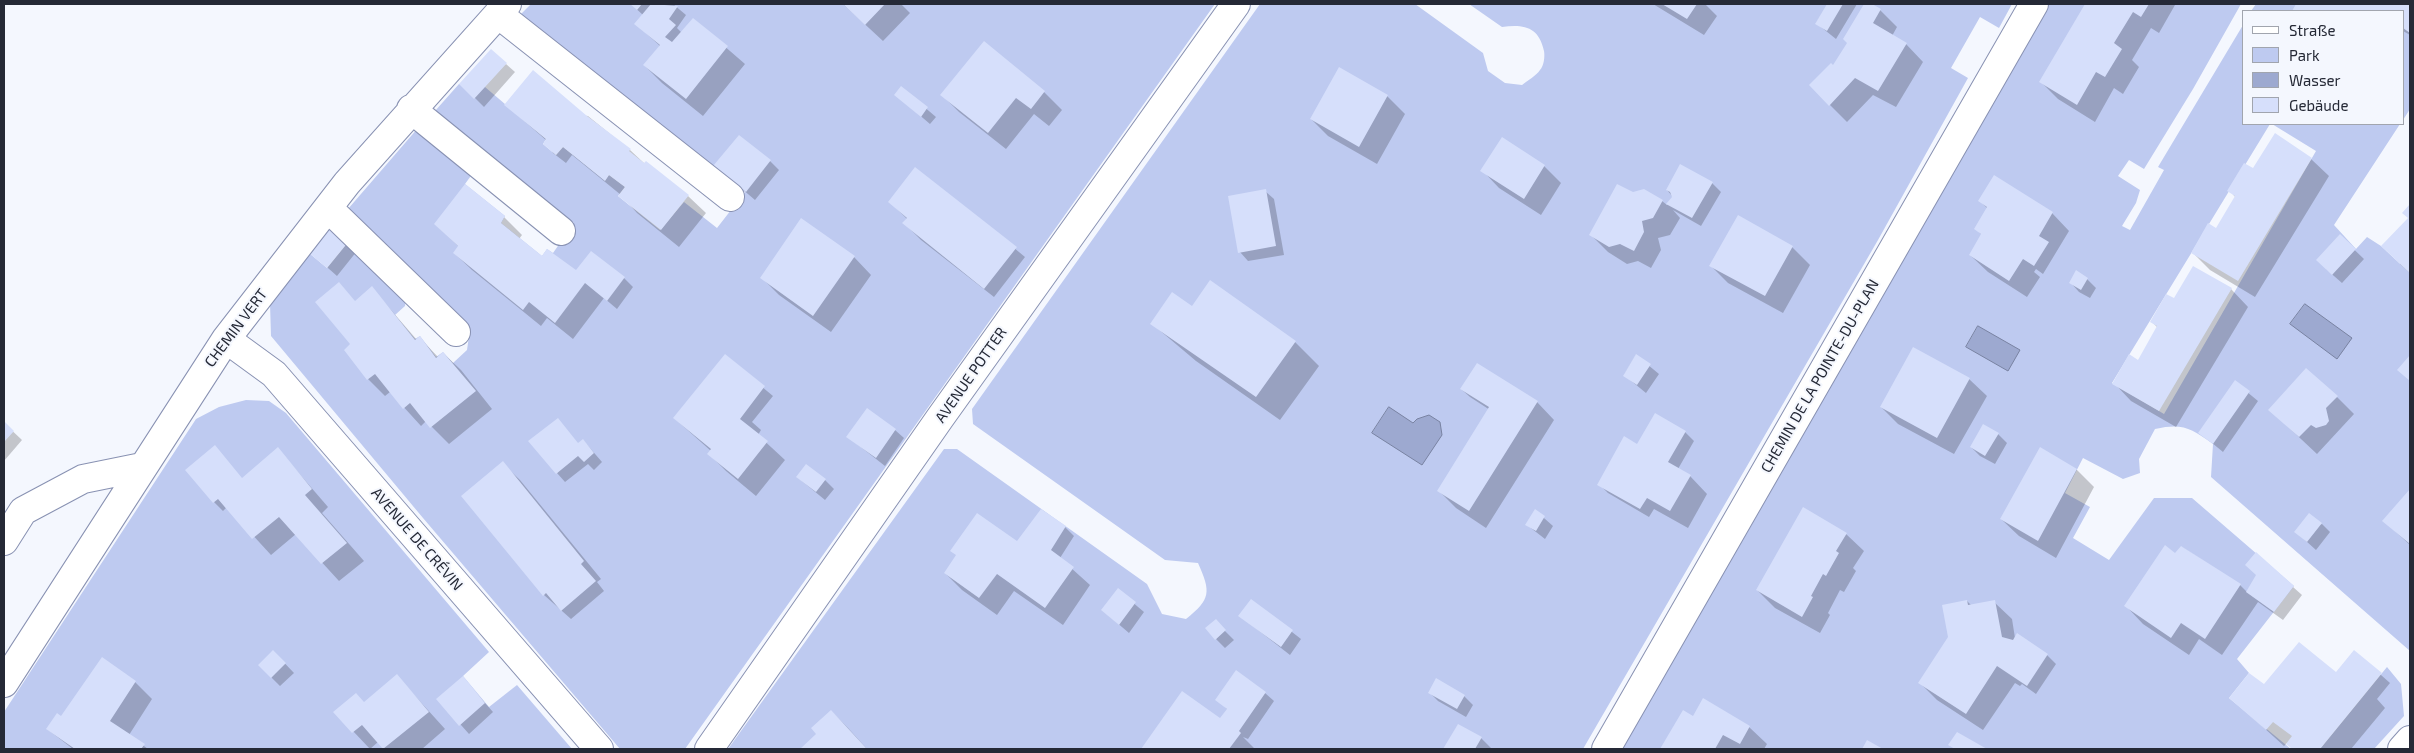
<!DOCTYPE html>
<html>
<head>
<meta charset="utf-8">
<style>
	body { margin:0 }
	#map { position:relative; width:2414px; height:753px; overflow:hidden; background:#f4f7fe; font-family:"Exo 2",sans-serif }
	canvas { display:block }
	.frame { position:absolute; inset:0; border:5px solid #252936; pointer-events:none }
	.legend { position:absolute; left:2242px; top:10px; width:162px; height:115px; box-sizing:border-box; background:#f4f7fe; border:1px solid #a1a5ae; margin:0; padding:6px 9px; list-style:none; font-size:15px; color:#252936 }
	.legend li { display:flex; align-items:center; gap:10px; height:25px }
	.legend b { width:25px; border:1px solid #a1a5ae }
</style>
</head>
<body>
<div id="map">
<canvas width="2414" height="753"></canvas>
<div class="frame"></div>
<ul class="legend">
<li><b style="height:6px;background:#fff"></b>Straße</li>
<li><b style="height:14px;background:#becaf0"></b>Park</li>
<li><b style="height:14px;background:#9da9d0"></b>Wasser</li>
<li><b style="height:14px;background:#d6dffb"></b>Gebäude</li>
</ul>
</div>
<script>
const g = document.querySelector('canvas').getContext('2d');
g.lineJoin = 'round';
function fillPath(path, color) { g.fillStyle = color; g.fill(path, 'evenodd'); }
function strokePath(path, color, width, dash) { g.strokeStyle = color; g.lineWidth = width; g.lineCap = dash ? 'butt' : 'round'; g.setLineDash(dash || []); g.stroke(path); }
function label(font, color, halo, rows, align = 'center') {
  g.font = font + ' "Exo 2",sans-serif'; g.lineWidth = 4; g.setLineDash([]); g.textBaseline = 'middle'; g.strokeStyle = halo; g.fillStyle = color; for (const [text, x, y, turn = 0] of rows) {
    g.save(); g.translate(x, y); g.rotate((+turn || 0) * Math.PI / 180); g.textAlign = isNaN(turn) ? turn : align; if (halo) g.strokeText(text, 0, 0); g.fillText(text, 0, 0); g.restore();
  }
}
const green = new Path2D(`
	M 531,4 L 1215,4 L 685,749 L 620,749 L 423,518 L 271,336 L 270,303 L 309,253 L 327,268 L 349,241 L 406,296 L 405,306 L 395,315 L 415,339 L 420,336 L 436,357 L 443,352 L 453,363 L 467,350 L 470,329 L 348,209 L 418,128 L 473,173 L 465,184 L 505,216 L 501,223 L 542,256 L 547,249 L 553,253 L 574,223 L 435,111 L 459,84 L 485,87 L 546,139 L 543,144 L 556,155 L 563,147 L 605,180 L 609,175 L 625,187 L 618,196 L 660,230 L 684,202 L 717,228 L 745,192 L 521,14 Z
	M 1260,4 L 1415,4 L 1483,53 L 1488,71 L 1505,83 L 1522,85 C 1527,81 1536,76 1540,70 C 1544,66 1545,56 1544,51 C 1539,27 1524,24 1502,27 L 1469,4 L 2012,4 L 1999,28 L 1980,17 L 1951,68 L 1968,78 L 1878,240 L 1583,749 L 728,749 L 944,449 L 957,449 L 1147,584 L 1162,614 L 1186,619 C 1211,599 1211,592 1198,563 L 1165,560 L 973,424 L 972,409 Z
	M 2049,4 L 2241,4 L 2193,89 L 2144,169 L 2129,160 L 2118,176 L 2140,190 L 2136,203 L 2122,226 L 2130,230 L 2164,170 L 2158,167 L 2243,25 L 2243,124 L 2270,124 L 2112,383 L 2164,414 L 2316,151 L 2272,124 L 2400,124 L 2334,225 L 2356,249 L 2367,237 L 2381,246 L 2410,273 L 2410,651 L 2211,477 L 2213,444 C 2190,428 2183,423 2155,429 L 2139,459 L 2140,473 L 2123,479 L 2083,458 L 2065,493 L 2090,507 L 2073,538 L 2109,560 L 2154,498 L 2192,498 L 2294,586 L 2237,659 L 2249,673 L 2229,698 L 2291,749 L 1621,749 L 1748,531 Z
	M 2256,4 L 2410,4 L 2410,109 L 2403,120 L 2403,11 L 2251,11 Z
	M 246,400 L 269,401 L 286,413 L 489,652 L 463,676 L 489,707 L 517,685 L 572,749 L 4,749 L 4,712 L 196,419 L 219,407 Z
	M 2387,667 L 2401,684 L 2404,716 L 2374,749 L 2320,749 Z`);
const water = new Path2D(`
	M 2305,304 L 2352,338 L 2337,359 L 2290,324 Z
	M 1978,326 L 2020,350 L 2008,371 L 1966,347 Z
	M 1389,407 L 1413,423 L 1417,419 L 1429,415 L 1440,422 L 1442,435 L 1422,465 L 1372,433 Z`);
const shadow = new Path2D(`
	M 631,4 L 673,4 L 686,15 L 677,28 L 682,33 L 693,19 L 745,64 L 703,116 L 662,83 L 644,65 L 660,46 L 636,24 L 643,15 Z
	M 843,4 L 901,4 L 910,13 L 883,41 Z
	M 1653,4 L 1705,4 L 1717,16 L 1704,35 Z
	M 1828,4 L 1857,4 L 1836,39 L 1816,23 Z
	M 1866,4 L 1880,10 L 1897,27 L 1892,36 L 1906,44 L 1923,62 L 1896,107 L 1873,95 L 1847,122 L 1830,105 L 1834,67 L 1848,43 L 1845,39 Z
	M 2087,4 L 2175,5 L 2159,33 L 2151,28 L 2132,60 L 2139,67 L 2123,94 L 2114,88 L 2095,122 L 2058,99 L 2041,82 Z
	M 2298,4 L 2356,4 L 2362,7 L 2360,4 L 2410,4 L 2410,35 L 2403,31 L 2403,11 L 2293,11 Z
	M 984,43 L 1044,92 L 1062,110 L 1049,126 L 1034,114 L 1006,149 L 959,112 L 942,95 Z
	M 506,64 L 515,72 L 484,107 L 461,84 Z
	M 1340,69 L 1387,96 L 1405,114 L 1377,164 L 1328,136 L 1311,119 Z
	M 902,88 L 936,117 L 930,124 L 896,95 Z
	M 506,105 L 588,116 L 630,150 L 645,164 L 646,162 L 688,196 L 706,213 L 679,247 L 637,213 L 621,195 L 572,155 L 566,163 L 553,153 L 547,141 Z
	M 2311,159 L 2329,176 L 2255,297 L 2210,270 L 2193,253 L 2216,230 L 2236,198 L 2229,190 L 2253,170 Z
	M 770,161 L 779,170 L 755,200 L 715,166 Z
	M 1544,166 L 1561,183 L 1541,215 L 1499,188 L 1482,170 Z
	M 1712,183 L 1721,192 L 1701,226 L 1673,210 L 1680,218 L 1670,235 L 1658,238 L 1661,250 L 1651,268 L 1638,261 L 1627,264 L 1608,252 L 1591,235 L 1633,193 L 1662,201 L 1667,205 L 1673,197 L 1667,190 Z
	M 465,186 L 504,217 L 522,235 L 519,239 L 542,258 L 581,276 L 624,278 L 633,287 L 617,309 L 604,298 L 573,339 L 547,318 L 541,326 L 472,270 L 454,253 L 459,247 L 435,224 Z
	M 1265,191 L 1274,199 L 1284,255 L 1248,261 L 1240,252 Z
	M 1980,201 L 2052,213 L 2069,231 L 2043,274 L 2036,269 L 2034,272 L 2040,277 L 2027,297 L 1988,272 L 1970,255 L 1982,235 L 1976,229 L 1988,209 Z
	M 890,202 L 996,233 L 1025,257 L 994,297 L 921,240 L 904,223 L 908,220 Z
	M 2410,206 L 2410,273 L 2400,264 L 2409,218 L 2404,213 Z
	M 1738,217 L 1792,247 L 1810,265 L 1783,313 L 1728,283 L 1711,266 Z
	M 331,228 L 357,251 L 337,276 L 311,253 Z
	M 2340,236 L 2364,259 L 2342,283 L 2326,269 Z
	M 854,257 L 871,275 L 831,332 L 779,295 L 762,278 Z
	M 2087,279 L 2096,288 L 2090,298 L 2079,292 L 2071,283 Z
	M 339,283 L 355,302 L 372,288 L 417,340 L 420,338 L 438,357 L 443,353 L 461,370 L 492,409 L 449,444 L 426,421 L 421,426 L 390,392 L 385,396 L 368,379 L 352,344 Z
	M 2231,289 L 2248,307 L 2176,427 L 2131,401 L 2114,383 L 2138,361 L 2158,328 L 2151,321 L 2175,299 Z
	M 1191,307 L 1295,342 L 1319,366 L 1280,420 L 1196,361 L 1151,323 Z
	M 1636,355 L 1659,374 L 1646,393 L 1624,375 Z
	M 725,356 L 773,396 L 752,422 L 761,430 L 758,435 L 785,460 L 756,496 L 726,471 L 709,454 L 711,451 L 674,418 Z
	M 1969,379 L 1987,396 L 1954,454 L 1898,424 L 1881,407 Z
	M 1506,382 L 1537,402 L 1554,420 L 1486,528 L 1456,508 L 1439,491 L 1490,410 L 1470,397 L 1461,389 Z
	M 2235,382 L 2258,401 L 2223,452 L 2200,433 Z
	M 2337,397 L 2354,414 L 2317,454 L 2270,410 Z
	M 4,423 L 22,440 L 4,461 Z
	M 895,430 L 904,438 L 885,466 L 848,437 Z
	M 1685,432 L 1694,441 L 1678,469 L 1690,476 L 1707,494 L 1688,528 L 1654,509 L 1649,517 L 1608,493 L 1599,484 L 1625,438 L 1638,446 Z
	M 1998,434 L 2007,443 L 1995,464 L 1980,456 L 1971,447 Z
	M 583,440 L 602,462 L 594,470 L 588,464 L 565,482 L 557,473 Z
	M 278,449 L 328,507 L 322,513 L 364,561 L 339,581 L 296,534 L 271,555 L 227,507 L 223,511 L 214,502 L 187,470 L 243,479 Z
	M 2040,449 L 2077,470 L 2094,487 L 2056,558 L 2019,536 L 2001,519 Z
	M 502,463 L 520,480 L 601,579 L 597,582 L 604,591 L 571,619 L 544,595 L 463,496 Z
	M 797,477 L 825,480 L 834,489 L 825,500 Z
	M 2410,491 L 2410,545 L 2384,521 Z
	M 1536,511 L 1553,526 L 1545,539 L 1527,525 Z
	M 2322,524 L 2330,532 L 2316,550 L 2296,532 Z
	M 1065,527 L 1074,536 L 1060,558 L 1090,585 L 1063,625 L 1014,591 L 997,615 L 962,590 L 945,573 L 957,555 L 1018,543 Z
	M 1846,534 L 1864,551 L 1853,568 L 1856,571 L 1844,592 L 1840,590 L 1828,613 L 1830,615 L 1820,633 L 1775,608 L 1757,590 Z
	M 2182,547 L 2240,585 L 2247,592 L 2293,587 L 2302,595 L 2283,620 L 2258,602 L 2222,655 L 2199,639 L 2189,655 L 2143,624 L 2126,606 Z
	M 1118,590 L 1144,612 L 1129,633 L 1102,610 Z
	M 1252,601 L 1301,639 L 1290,655 L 1240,616 Z
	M 1967,601 L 1972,606 L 1994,602 L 2012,619 L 2015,638 L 2017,635 L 2047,655 L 2056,664 L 2036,694 L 2022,684 L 2020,686 L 2015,683 L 1983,730 L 1937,700 L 1920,683 L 1949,637 Z
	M 1224,630 L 1234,640 L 1225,648 L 1216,639 Z
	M 273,651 L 294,673 L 280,686 L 271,677 Z
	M 2354,651 L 2390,683 L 2377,699 L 2385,708 L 2351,749 L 2293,749 L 2287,743 L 2284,746 L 2231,698 L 2264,686 L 2336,673 Z
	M 397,676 L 445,729 L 422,749 L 384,749 L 378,742 L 370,749 L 335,712 L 365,704 Z
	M 135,682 L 152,699 L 129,735 L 148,749 L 73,749 L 47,729 L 61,717 Z
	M 471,687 L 493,712 L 469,734 L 438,699 Z
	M 1265,693 L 1274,701 L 1248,739 L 1243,737 L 1255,749 L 1143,749 L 1151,738 L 1225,724 L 1228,710 L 1217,699 Z
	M 1430,693 L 1464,696 L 1473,705 L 1466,717 L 1438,701 Z
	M 1703,700 L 1749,727 L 1767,744 L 1764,749 L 1662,749 L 1684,712 L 1694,718 Z
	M 831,711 L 848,728 L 867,749 L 802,749 L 818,734 Z
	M 1458,725 L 1481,738 L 1492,749 L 1444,749 Z`);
const building = new Path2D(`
	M 630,4 L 642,4 L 637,10 Z
	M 651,4 L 678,6 L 669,19 L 676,25 L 665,37 L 672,42 L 693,18 L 728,46 L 686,99 L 643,65 L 660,45 L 634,24 Z
	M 843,4 L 885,4 L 865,25 Z
	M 1662,4 L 1697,4 L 1687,19 Z
	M 1827,4 L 1843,4 L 1827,31 L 1815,24 Z
	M 1864,4 L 1872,4 L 1881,9 L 1873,23 L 1907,43 L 1878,91 L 1855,78 L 1829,106 L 1809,85 L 1831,63 L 1833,65 L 1847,43 L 1843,39 Z
	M 2085,4 L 2149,4 L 2141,17 L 2133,12 L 2114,43 L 2122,49 L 2105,77 L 2096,72 L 2077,105 L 2039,82 Z
	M 2296,4 L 2410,4 L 2410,33 L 2403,28 L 2403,11 L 2292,11 Z
	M 984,41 L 1045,91 L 1031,109 L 1016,98 L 988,133 L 940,95 Z
	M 491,49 L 507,63 L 474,99 L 459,84 Z
	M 1339,67 L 1388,95 L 1359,147 L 1310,119 Z
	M 533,70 L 587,116 L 631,149 L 629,151 L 644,163 L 646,161 L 689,195 L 661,230 L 618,196 L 625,187 L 609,175 L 605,181 L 563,147 L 556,155 L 543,144 L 546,139 L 504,105 Z
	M 901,86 L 928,107 L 921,117 L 894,95 Z
	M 2275,133 L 2312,158 L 2238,281 L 2191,253 L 2208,223 L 2216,228 L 2235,196 L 2227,191 L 2244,163 L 2253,168 Z
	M 739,135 L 771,160 L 746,192 L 713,166 Z
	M 1502,137 L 1545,165 L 1524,199 L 1480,171 Z
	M 1680,164 L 1713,182 L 1692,218 L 1666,204 L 1672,197 L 1670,192 L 1666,190 Z
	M 915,167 L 1017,247 L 984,289 L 902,223 L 907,218 L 888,202 Z
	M 1994,175 L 2053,212 L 2039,236 L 2049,242 L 2034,266 L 2023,259 L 2009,281 L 1969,255 L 1981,234 L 1974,229 L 1987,207 L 1978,201 Z
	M 465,184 L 505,216 L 501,223 L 542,256 L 547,249 L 576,270 L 591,251 L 625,277 L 607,301 L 585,283 L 555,323 L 529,302 L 523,310 L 453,253 L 458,246 L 434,224 Z
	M 1617,184 L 1633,192 L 1644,189 L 1663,200 L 1653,218 L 1642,221 L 1644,232 L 1634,251 L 1620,244 L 1609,247 L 1589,235 Z
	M 1266,189 L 1276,246 L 1238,253 L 1228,196 Z
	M 2410,204 L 2410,273 L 2381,246 L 2408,218 L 2402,213 Z
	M 1738,215 L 1793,246 L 1765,296 L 1709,266 Z
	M 801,218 L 855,256 L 813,316 L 760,278 Z
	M 331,226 L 349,241 L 327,268 L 309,253 Z
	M 2340,234 L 2356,249 L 2332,275 L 2316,260 Z
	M 2193,266 L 2232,288 L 2159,411 L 2112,384 L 2129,354 L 2138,360 L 2157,326 L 2150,322 L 2166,294 L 2174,298 Z
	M 2076,270 L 2088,278 L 2081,290 L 2069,283 Z
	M 1210,280 L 1296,341 L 1256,397 L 1150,324 L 1172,292 L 1192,306 Z
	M 339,282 L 355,301 L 372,286 L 415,340 L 420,336 L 436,358 L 443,352 L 476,391 L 430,428 L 410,403 L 403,409 L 375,374 L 367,380 L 344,350 L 350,344 L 315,302 Z
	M 1913,347 L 1970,378 L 1937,438 L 1880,407 Z
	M 725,354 L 765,386 L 740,419 L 768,441 L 738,479 L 707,454 L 711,449 L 673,418 Z
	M 1636,354 L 1651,364 L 1637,385 L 1623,376 Z
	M 2410,355 L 2410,381 L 2397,370 Z
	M 1477,363 L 1538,401 L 1469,511 L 1437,491 L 1489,407 L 1460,389 Z
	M 2306,368 L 2338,396 L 2326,408 L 2329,421 L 2326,425 L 2316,428 L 2311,425 L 2299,437 L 2268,410 Z
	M 2235,380 L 2250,391 L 2213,444 L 2198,433 Z
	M 867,408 L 896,429 L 876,458 L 846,437 Z
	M 1655,413 L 1686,431 L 1668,462 L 1691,475 L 1670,511 L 1647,498 L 1640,509 L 1597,485 L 1624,436 L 1637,444 Z
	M 558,418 L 578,443 L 583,439 L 594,453 L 584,462 L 578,456 L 556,474 L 528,441 Z
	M 4,421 L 14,431 L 4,442 Z
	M 1983,424 L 1999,433 L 1985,456 L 1970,447 Z
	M 215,445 L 242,478 L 278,447 L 312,489 L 305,495 L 347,543 L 321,564 L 279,517 L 252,539 L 218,499 L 213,503 L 185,470 Z
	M 2040,447 L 2077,469 L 2038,541 L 2000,519 Z
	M 503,461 L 584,561 L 581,564 L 596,581 L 561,611 L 546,593 L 543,596 L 461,496 Z
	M 806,464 L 826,479 L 816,492 L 796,477 Z
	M 2410,489 L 2410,544 L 2382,521 Z
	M 1803,507 L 1847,533 L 1836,551 L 1839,553 L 1826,576 L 1823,574 L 1811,596 L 1813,597 L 1802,617 L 1756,590 Z
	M 1041,509 L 1066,526 L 1051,550 L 1074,567 L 1045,608 L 997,574 L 979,598 L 944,573 L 956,555 L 950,551 L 977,513 L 1017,541 Z
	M 1535,509 L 1545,516 L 1536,531 L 1525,525 Z
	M 2309,513 L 2322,523 L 2307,542 L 2294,532 Z
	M 2165,545 L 2175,553 L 2181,546 L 2241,584 L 2205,639 L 2181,623 L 2171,638 L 2124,606 Z
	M 2256,552 L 2294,586 L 2274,612 L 2246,592 L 2256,575 L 2245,565 Z
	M 1118,588 L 1136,602 L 1119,625 L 1101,610 Z
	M 1251,599 L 1293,630 L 1281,647 L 1238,616 Z
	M 1967,600 L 1968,605 L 1995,600 L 2002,637 L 2013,640 L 2017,633 L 2048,654 L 2027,686 L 1997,666 L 1966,714 L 1918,683 L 1948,637 L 1942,605 Z
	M 1216,619 L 1226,630 L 1215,640 L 1205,628 Z
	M 2299,642 L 2336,672 L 2354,650 L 2382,673 L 2320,749 L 2292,749 L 2286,744 L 2292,736 L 2273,722 L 2266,730 L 2229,698 L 2249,673 L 2264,684 Z
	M 273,650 L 286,663 L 271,678 L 258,665 Z
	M 102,657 L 136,681 L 110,721 L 145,744 L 141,749 L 75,749 L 46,729 L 57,713 L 61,716 Z
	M 1236,670 L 1266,692 L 1239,731 L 1241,733 L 1229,749 L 1141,749 L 1182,691 L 1220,718 L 1227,709 L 1215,700 Z
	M 397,674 L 429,712 L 383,749 L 362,725 L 352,733 L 333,712 L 356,693 L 364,702 Z
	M 463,676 L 485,703 L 459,726 L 436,699 Z
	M 1436,678 L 1465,695 L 1457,709 L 1428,693 Z
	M 1703,698 L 1750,726 L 1740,744 L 1723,735 L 1715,749 L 1660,749 L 1683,710 L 1693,716 Z
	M 831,710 L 867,749 L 800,749 L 816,734 L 811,728 Z
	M 1458,724 L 1482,737 L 1475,749 L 1443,749 Z
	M 1957,732 L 1987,749 L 1955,749 L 1948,745 Z
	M 1867,740 L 1883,749 L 1862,749 Z`);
const minor = new Path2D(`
	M 498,14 L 730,197
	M 411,109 L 561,231
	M 328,208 L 456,332
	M 226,339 L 274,374 L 599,749
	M 4,541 L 23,511 L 83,479 L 142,467
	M 4,683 L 226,339 L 347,183 L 507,4
	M 709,749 L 940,418 L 1236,4
	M 1606,749 L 2034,4
	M 2402,749 L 2410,740`);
const streetNames = [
	["CHEMIN VERT",236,328,-53],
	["AVENUE POTTER",971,375,-55],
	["CHEMIN DE LA POINTE-DU-PLAN",1820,376,-60],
	["AVENUE DE CRÉVIN",417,539,49]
];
fillPath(green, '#becaf0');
fillPath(water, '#9da9d0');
strokePath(water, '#7983a2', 1);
fillPath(shadow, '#0003');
fillPath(building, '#d6dffb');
strokePath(minor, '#8891b2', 30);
strokePath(minor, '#fff', 28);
label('15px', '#252936', '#f4f7fe', streetNames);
</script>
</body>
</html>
